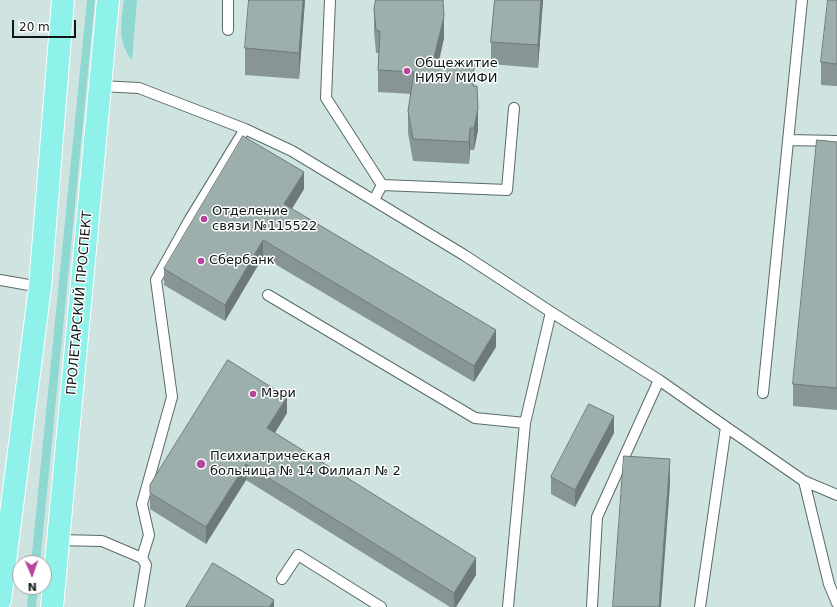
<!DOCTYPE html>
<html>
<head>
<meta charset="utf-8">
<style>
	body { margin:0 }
	#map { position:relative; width:837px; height:607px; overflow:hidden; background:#cfe3e0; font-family:"DejaVu Sans",sans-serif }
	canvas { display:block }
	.north { position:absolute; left:12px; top:555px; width:40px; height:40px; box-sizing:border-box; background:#fff; border:1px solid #9fa2a2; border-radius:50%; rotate:178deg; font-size:11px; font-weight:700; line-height:16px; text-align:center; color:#101716 }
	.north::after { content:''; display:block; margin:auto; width:14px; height:18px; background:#b8449e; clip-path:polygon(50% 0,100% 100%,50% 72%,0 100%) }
	.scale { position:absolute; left:12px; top:20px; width:64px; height:18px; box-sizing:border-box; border:2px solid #101716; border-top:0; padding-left:5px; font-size:12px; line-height:14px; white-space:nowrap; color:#101716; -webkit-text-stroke:3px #fff; paint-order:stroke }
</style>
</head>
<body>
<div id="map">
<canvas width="837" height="607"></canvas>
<div class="north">N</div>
<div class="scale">20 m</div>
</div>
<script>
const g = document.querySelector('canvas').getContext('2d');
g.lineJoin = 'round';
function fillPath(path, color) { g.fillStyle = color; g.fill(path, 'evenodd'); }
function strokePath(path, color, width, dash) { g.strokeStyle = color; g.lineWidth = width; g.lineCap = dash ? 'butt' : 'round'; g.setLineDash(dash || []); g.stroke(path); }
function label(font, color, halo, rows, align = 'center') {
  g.font = font + ' "DejaVu Sans",sans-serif'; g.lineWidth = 3; g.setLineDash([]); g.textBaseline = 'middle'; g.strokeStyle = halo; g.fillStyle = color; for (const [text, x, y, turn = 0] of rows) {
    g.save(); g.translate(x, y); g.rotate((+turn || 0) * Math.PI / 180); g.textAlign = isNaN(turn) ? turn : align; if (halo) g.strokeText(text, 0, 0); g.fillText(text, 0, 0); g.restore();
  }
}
const green = new Path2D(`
	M 87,0 L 95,0 L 40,563 L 31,563 Z
	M 124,0 L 137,0 L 132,61 C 117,40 121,24 124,0 Z
	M 29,587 L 38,587 L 36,607 L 27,607 Z`);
const service = new Path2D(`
	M 330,0 L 326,98 L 382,185 L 374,200
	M 228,30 L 228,0
	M 100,86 L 139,88 L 245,129 L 292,151 L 464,255 L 551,312 L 525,423 L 508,607
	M 788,140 L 837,141
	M 382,185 L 507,190 L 514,108
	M 0,280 L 40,287
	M 268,295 L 475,418 L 525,423
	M 551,312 L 659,380 L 726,427 L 700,607
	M 763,393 L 802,0
	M 726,427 L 804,481 L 829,584 L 837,603
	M 804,481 L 837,495
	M 57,540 L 102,541 L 142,558 L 146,565 L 139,607
	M 142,558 L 149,535 L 142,504 L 172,397 L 156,280 L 190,219 L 245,129
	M 282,579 L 298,555 L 381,607
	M 592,607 L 597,517 L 659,380`);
const primary = new Path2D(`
	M 0,600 L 40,287 L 63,0
	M 52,607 L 108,0`);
const wall = new Path2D(`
	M 305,0 L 299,79 L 245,75 L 245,48 Z
	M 495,0 L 543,0 L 538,68 L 491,64 L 491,42 Z
	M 837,0 L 837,86 L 821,85 L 821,62 Z
	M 374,9 L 444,38 L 439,62 L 474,86 L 478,130 L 474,150 L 470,150 L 469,164 L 413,161 L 408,133 L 408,111 L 411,94 L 378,92 L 378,70 L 379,53 L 376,53 L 374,31 Z
	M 837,142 L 837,410 L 793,406 L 793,384 Z
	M 304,189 L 292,209 L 496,347 L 474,382 L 263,257 L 225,321 L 164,285 L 164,269 Z
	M 287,413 L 275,433 L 476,575 L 456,607 L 450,607 L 246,480 L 206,544 L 150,509 L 150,485 Z
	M 614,433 L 575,507 L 551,494 L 551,477 Z`);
const shadedWall = new Path2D(`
	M 303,0 L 305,0 L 299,79 L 299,53 Z
	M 541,0 L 543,0 L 538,68 L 538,45 Z
	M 444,16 L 444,38 L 433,84 L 433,62 Z
	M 474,64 L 474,86 L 473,86 Z
	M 478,108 L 478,130 L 474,150 L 474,128 Z
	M 470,128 L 470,150 L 469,164 L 469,142 Z
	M 304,172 L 304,189 L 284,221 L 284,204 Z
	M 263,240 L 263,257 L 225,321 L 225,305 Z
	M 496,330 L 496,347 L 474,382 L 474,366 Z
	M 287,397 L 287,413 L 267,445 L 267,428 Z
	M 614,416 L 614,433 L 575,507 L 575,490 Z
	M 670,459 L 670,485 L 661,607 L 659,607 Z
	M 246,464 L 246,480 L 206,544 L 206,527 Z
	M 476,558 L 476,575 L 456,607 L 454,607 L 454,593 Z
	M 274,600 L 274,607 L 269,607 Z`);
const building = new Path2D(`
	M 249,0 L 303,0 L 299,53 L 245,48 Z
	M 376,0 L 443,0 L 444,16 L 433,62 L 474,64 L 473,86 L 477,86 L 478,108 L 474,128 L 470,128 L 469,142 L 413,139 L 408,111 L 414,72 L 378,70 L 380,31 L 376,30 L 374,9 Z
	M 495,0 L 541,0 L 538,45 L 491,42 Z
	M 828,0 L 837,0 L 837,64 L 821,62 Z
	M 243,136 L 304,172 L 284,204 L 496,330 L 474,366 L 263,240 L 225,305 L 164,269 Z
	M 817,140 L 837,142 L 837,388 L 793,384 Z
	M 228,360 L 287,397 L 267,428 L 476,558 L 454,593 L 246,464 L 206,527 L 150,493 L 150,485 Z
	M 589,404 L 614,416 L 575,490 L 551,477 Z
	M 624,456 L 670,459 L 659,607 L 613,607 Z
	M 213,563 L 274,600 L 269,607 L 186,607 Z`);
const markers = [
	[407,71,4,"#b8449e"],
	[204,219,4,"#b8449e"],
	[201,261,4,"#b8449e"],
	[253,394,4,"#b8449e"],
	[201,464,5,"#b8449e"]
];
const poiNames = [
	["Общежитие",415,64],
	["НИЯУ МИФИ",415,79],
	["Отделение",212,212],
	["связи №115522",212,227],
	["Сбербанк",209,261],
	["Мэри",261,394],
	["Психиатрическая",210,457],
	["больница № 14 Филиал № 2",210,472]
];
const streetNames = [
	["ПРОЛЕТАРСКИЙ ПРОСПЕКТ",80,303,-85]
];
fillPath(green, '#8ed8d1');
strokePath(service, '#596a68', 12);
strokePath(primary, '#fff', 24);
strokePath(service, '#fff', 10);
strokePath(primary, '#8ff2ea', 22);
fillPath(wall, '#879695');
fillPath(shadedWall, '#6e7a79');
fillPath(building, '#9dafad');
strokePath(building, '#6e7a79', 1);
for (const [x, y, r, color] of markers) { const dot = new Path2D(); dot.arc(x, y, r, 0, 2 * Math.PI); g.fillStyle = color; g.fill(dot); strokePath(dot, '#fff', 1.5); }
label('13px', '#101716', '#fff', poiNames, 'left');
label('13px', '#101716', '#fff', streetNames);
</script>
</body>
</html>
